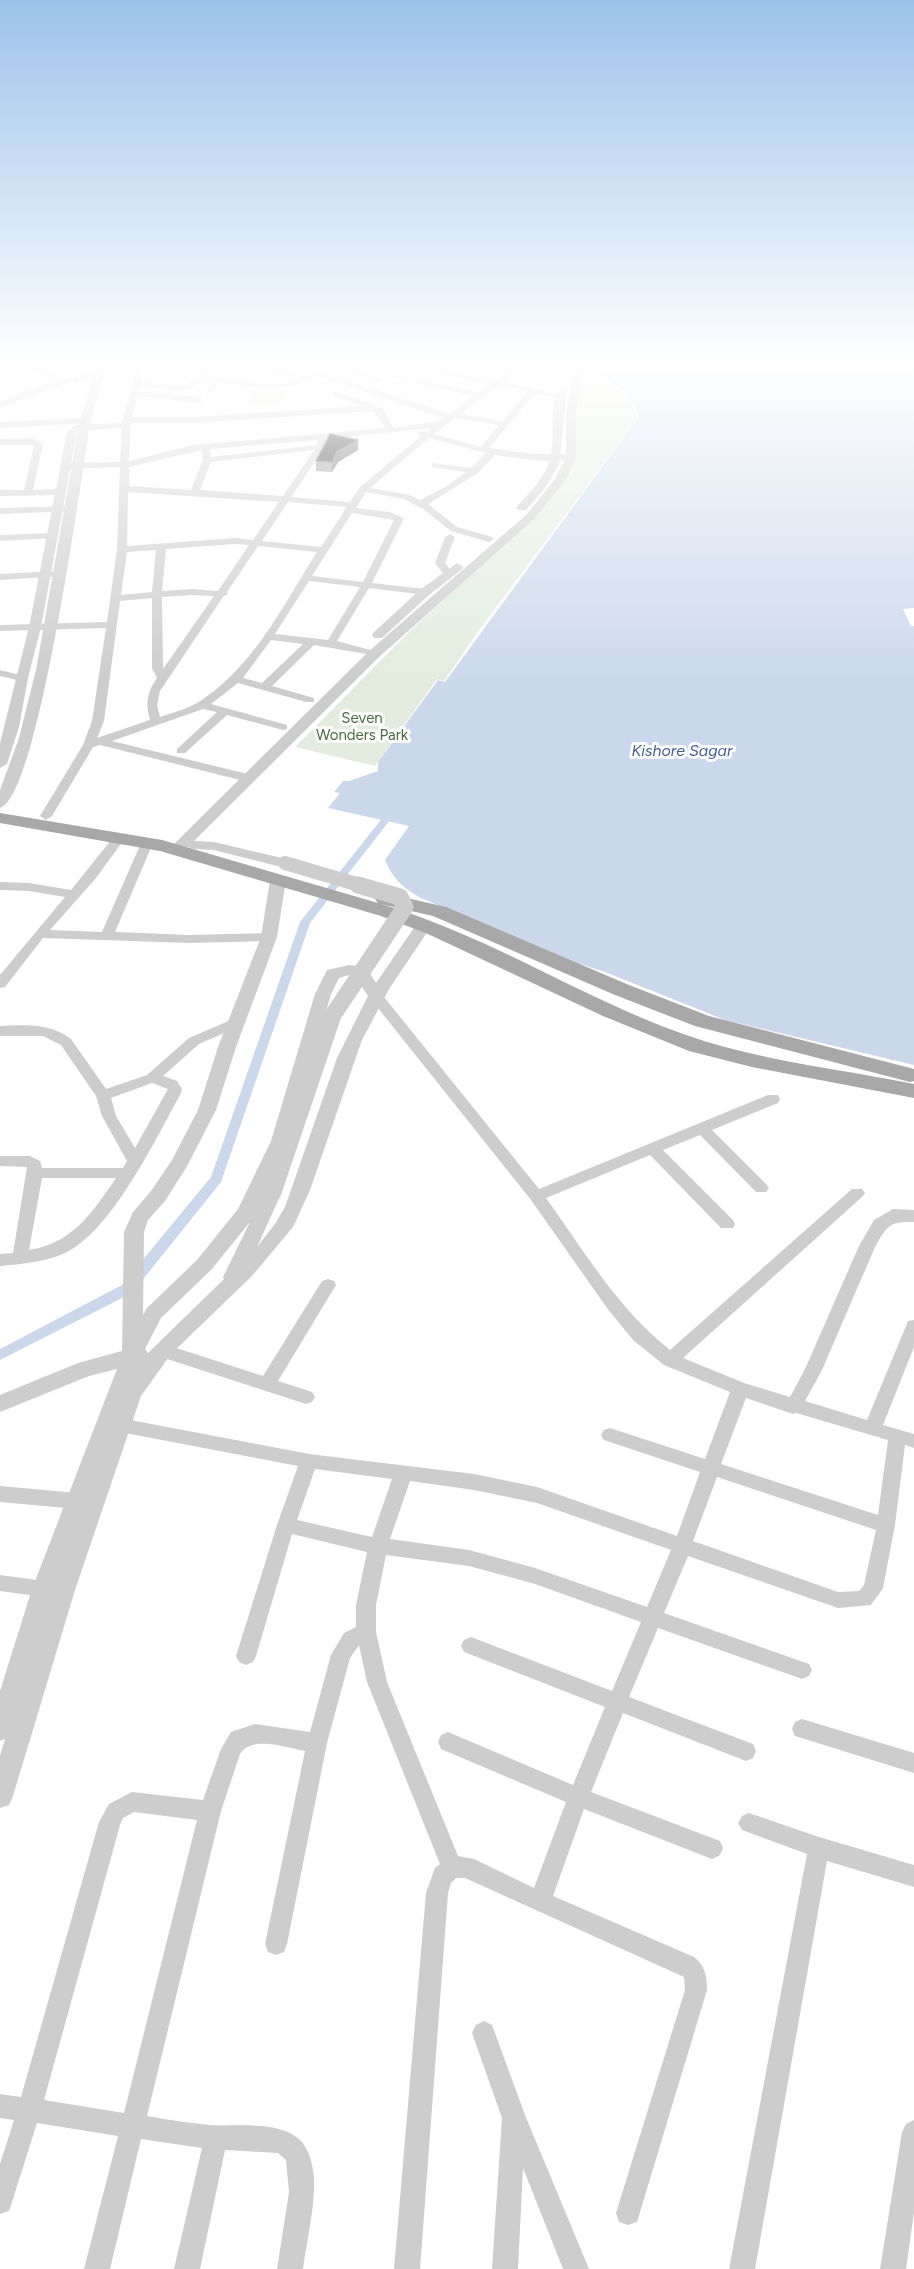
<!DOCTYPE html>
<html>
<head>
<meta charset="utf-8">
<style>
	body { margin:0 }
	canvas { display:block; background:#fff }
</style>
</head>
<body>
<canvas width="914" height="2269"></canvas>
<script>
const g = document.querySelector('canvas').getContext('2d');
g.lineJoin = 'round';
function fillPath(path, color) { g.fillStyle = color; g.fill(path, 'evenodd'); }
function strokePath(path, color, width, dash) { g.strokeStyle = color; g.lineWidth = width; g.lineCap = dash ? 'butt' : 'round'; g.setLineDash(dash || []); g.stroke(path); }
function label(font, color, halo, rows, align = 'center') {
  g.font = font + ' Figtree,sans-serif'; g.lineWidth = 6; g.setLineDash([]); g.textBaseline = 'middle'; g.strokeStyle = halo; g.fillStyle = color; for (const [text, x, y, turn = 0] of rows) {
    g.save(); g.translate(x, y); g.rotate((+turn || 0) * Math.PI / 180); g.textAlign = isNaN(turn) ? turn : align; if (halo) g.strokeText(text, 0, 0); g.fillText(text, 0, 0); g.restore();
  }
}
const green = new Path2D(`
	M 583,367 C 601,378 641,397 636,421 L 479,630 L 444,681 L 437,679 L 375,766 L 295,747 L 413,628 L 508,540 L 567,476 L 575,457 L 574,414 Z
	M 286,392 L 281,405 L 249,405 L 251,393 Z`);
const water = new Path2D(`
	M 585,365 L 914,365 L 914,608 L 903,609 L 911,626 L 914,626 L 914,1065 L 725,1020 L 605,972 L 565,959 L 421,898 C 403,888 393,879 385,860 L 409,826 L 328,808 L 340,793 L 334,792 L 343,781 L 349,781 L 378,771 L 378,762 L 438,680 L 445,682 L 638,418 C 638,392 602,379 585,365 Z`);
const canal = new Path2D(`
	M 394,806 L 397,807 L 397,811 L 310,923 L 221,1182 L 132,1293 L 0,1360 L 0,1349 L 122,1285 L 211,1177 L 300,922 L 391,807 Z`);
const minor = new Path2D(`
	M 0,365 L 7,365 L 0,368 Z
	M 10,365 L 24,365 L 80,382 L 76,384 Z
	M 137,365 L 145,365 L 141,381 L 181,386 L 202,376 L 189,365 C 199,365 206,371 214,375 C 233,383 280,388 298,379 L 246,365 L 261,365 L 305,376 L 309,373 L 286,365 L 300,365 L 449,414 L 474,396 L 385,376 L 389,374 L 479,392 L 490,384 L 400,366 L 413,365 L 495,380 L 508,371 L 478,365 L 526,365 L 504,382 L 564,395 L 560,398 L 535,393 L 489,448 L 533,454 L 571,454 L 575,457 C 561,466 512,457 495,455 L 478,473 L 428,504 L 457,527 L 492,537 L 494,539 L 489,542 L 451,531 L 423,509 L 404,499 L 366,492 L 356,508 L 390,512 L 404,518 L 372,583 L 425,589 L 430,592 L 425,595 L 369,588 L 337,641 L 378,652 L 378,656 L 314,645 L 272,686 L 314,698 L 314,702 L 306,702 L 238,683 L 211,704 L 287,725 L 287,729 L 283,730 L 227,715 L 185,753 L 177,753 L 177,749 L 217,712 L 203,709 L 112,741 L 252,775 L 252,781 L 248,782 L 100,745 L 93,747 L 52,816 L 46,820 L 40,816 L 83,745 L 92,721 L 106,628 L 0,631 L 0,625 L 107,622 L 117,549 L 120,467 L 65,469 L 60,466 L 65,463 L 120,462 L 122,428 L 75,431 L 71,428 L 75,425 L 122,423 ZM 317,376 L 444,418 L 439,421 L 394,428 L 382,408 L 337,391 L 333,394 L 334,396 L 362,406 L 193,417 L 132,417 L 138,396 L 199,403 L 203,400 L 199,397 L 139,391 L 140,386 L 182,392 L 209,379 L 215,380 L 205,391 L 209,394 L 222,382 C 257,389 285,393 317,376 ZM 498,386 L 527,391 L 503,421 L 461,414 ZM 373,411 L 386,428 L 193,445 L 129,461 L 131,423 L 193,423 ZM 455,418 L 499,425 L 481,447 L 434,434 ZM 431,428 L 426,432 L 419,431 L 418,433 L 421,436 L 360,487 L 350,502 L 291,497 L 325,447 L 327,439 ZM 429,438 L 486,453 L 471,468 L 432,463 L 432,467 L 466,472 L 447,486 L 420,500 L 410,495 L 370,488 ZM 318,440 L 317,445 L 211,457 L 210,449 ZM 202,450 L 203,460 L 191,490 L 129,486 L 129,467 ZM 314,450 L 283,496 L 200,490 L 211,462 ZM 128,492 L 279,502 L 253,540 L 235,538 L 127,546 ZM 288,502 L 347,507 L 321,547 L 262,541 ZM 352,513 L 394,520 L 363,582 L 312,576 ZM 235,544 L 249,545 L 218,591 L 192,589 L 162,591 L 166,549 ZM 258,546 L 317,552 C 285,602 256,662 206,697 C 193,707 176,712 160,717 L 157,705 L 160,691 L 223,597 L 228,594 L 227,592 ZM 156,550 L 152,592 L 121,595 L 127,552 ZM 309,581 L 360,587 L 328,640 L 275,634 ZM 192,595 L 214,596 L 163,669 L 162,597 ZM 152,598 L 152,668 L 157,678 C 147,693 145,702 150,720 L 97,738 L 104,721 L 120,601 ZM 271,640 L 303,644 L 262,683 L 243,678 Z
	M 335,365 L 347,365 L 382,380 L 375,382 Z
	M 86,418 L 90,421 L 89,423 L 0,428 L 0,422 Z
	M 32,438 L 43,444 L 33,490 L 61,489 L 66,492 L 61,495 L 0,496 L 0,490 L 24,490 L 34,445 L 0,445 L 0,439 Z
	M 71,506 L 74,507 L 74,511 L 0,514 L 0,508 Z
	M 51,533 L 54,534 L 54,538 L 0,541 L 0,535 Z
	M 450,534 L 455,537 L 445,563 L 454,574 L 449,577 L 445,576 L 435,563 L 445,537 Z
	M 59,571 L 63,572 L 63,576 L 0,580 L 0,574 Z
	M 0,670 L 25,676 L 26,678 L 21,681 L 0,676 Z
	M 119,834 L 125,838 L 123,841 L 96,878 L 50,930 L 102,932 L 141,843 L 147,839 L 153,843 L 115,932 L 190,935 L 269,933 L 276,937 L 269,941 L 190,943 L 43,938 L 5,987 L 0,988 L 0,975 L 65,897 L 29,891 L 0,890 L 0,882 L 29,883 L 71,890 L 115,835 Z
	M 375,991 L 380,992 L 539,1189 L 768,1095 L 778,1095 L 780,1099 L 778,1103 L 712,1130 L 766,1184 L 769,1188 L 766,1192 L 756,1192 L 700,1135 L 663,1150 L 733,1220 L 735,1224 L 733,1228 L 721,1228 L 650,1155 L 546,1198 C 584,1251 618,1309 670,1350 L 852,1189 L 862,1189 L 865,1193 L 862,1197 L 683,1358 L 744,1383 L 790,1397 L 805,1369 L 859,1246 L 874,1220 L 893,1209 L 914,1210 L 914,1222 C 889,1221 887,1226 875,1247 L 822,1370 L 805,1401 L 867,1420 L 906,1326 L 908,1321 L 914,1320 L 914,1347 L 883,1425 L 914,1434 L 914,1448 L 905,1445 L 895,1525 L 883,1588 L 871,1605 L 838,1608 L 688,1556 L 664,1613 L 809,1664 L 812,1670 L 809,1676 L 802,1679 L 658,1628 L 629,1697 L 753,1744 L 756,1751 L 753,1758 L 746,1761 L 623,1713 L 591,1792 L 720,1841 L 723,1848 L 720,1855 L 712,1859 L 584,1809 L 553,1896 L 694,1957 C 705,1965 707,1977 707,1990 L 637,2222 L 628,2225 L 619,2222 L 616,2213 L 685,1990 L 684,1977 L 465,1878 L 456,1878 L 451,1883 L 448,1893 L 420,2269 L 394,2269 L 426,1893 L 435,1868 L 440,1864 L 367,1682 L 359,1645 L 350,1658 L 327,1743 L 287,1944 L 284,1952 L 276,1955 L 268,1952 L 265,1944 L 305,1751 C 286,1748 252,1735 240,1754 L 221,1811 L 147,2116 C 168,2120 189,2123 210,2125 C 237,2127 278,2120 300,2140 C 309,2148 313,2166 314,2178 C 315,2208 307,2239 303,2269 L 277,2269 L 289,2192 L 286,2160 L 278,2153 L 225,2150 L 200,2269 L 174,2269 L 202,2148 L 141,2139 L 110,2269 L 84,2269 L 118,2136 L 37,2123 L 12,2202 L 9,2211 L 0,2214 L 0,2164 L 14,2120 L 0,2118 L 0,2094 L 21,2097 L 99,1822 L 109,1804 L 132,1792 L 203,1800 L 221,1749 L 231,1732 L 255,1724 L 310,1732 L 331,1655 L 344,1633 L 356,1627 L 356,1605 L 367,1552 L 292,1534 L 256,1656 L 253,1662 L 246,1665 L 239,1662 L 236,1656 L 277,1525 L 298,1466 L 120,1432 L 114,1430 L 111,1425 L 114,1420 L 120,1418 L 309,1454 L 474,1474 L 537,1487 L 677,1536 L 700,1472 L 604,1440 L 601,1435 L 604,1430 L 610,1428 L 705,1459 L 730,1392 L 664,1365 L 633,1340 L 607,1308 L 531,1200 L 370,998 L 368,995 L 370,992 ZM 746,1398 L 793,1414 L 796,1413 L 888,1440 L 878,1515 L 721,1464 ZM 315,1469 L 392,1479 L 372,1537 L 297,1520 ZM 717,1477 L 876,1530 L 864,1585 L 859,1591 L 838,1592 L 693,1541 ZM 410,1481 L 474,1490 L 537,1503 L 671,1550 L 647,1607 L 535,1568 L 469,1550 L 390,1539 ZM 386,1555 L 469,1566 L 535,1584 L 641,1622 L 612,1691 L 471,1637 L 464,1640 L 461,1646 L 464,1652 L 605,1707 L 573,1785 L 448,1732 L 441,1735 L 438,1742 L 441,1749 L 566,1802 L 534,1888 L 474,1859 L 458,1856 L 387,1682 L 376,1632 L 376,1605 ZM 134,1812 L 197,1820 L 124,2113 L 44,2100 L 120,1825 L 123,1818 Z
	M 238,1017 L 243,1019 L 245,1022 L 243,1025 L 199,1044 L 163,1076 L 177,1081 L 182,1089 L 180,1095 C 155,1140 111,1233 63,1254 C 44,1262 21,1264 0,1266 L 0,1254 L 13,1253 L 27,1167 L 0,1166 L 0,1156 L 30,1156 L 40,1161 L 42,1168 L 123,1168 L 127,1161 L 102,1116 L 96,1096 L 61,1045 L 43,1036 L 0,1036 L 0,1026 C 25,1025 50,1023 71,1039 L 106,1089 L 147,1075 L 189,1038 ZM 152,1083 L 168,1089 L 135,1148 L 116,1116 L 111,1098 ZM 42,1178 L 116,1178 C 92,1213 73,1243 29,1250 Z
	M 328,1279 L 334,1281 L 336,1285 L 278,1381 L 312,1392 L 315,1397 L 312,1402 L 306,1404 L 158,1356 L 156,1351 L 158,1346 L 164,1344 L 263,1376 L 322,1281 Z
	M 0,1486 L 77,1493 L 83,1496 L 86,1501 L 83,1506 L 77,1509 L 0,1502 Z
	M 0,1575 L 52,1582 L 59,1584 L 62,1590 L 59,1596 L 52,1598 L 0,1591 Z
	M 802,1719 L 914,1753 L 914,1773 L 795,1736 L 792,1729 L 795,1722 Z
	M 749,1813 L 819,1837 L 914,1865 L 914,1887 L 827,1861 L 755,2269 L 729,2269 L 807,1854 L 742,1830 L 738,1823 L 742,1816 Z
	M 484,2021 L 492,2025 L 525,2115 L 589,2269 L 563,2269 L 523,2168 L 518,2269 L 492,2269 L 502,2118 L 472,2033 L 476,2025 Z
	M 914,2120 L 914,2212 L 906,2269 L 880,2269 L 902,2132 L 906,2124 Z`);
const tertiary = new Path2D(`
	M 100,365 L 110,365 L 99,389 L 91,419 C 82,469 39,799 0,808 L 0,790 L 19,738 L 36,670 L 80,419 L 94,377 L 55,387 L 0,408 L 0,401 L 47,383 L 97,370 Z
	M 575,365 L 585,365 L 576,412 L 576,457 L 566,480 L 534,519 L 379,657 L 194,841 L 214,842 L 290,860 L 293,863 L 290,866 L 285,868 L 214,850 L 194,849 L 188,847 L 181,853 L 171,853 L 169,850 L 171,847 L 369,651 L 526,515 L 555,479 L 566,457 L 566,412 Z
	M 558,389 L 567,391 L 559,464 L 546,487 L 526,510 L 518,510 L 516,508 C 529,492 545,479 550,458 C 556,436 548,410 558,389 Z
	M 72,429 L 77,432 L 41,627 L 28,678 L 19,727 L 7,764 L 0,768 L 0,743 L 29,627 L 67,432 Z
	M 457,563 L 463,567 L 461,570 L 429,595 L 382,638 L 374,638 L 372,635 L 374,632 L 421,589 Z
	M 278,875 L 286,880 L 277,937 L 236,1047 L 216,1110 L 186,1168 L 165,1201 L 148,1220 L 144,1232 L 143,1315 L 147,1308 L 197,1260 L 238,1209 L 271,1141 L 315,994 L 327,970 L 349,965 L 366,967 L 376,983 L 418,922 L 424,920 L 432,925 L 389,989 L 362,1040 L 310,1190 L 293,1227 L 252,1276 L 171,1354 L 141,1396 L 75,1590 L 13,1796 L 9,1805 L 0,1808 L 0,1756 L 5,1739 L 0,1741 L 0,1691 L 32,1589 L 117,1369 L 89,1376 L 0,1412 L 0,1395 L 78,1363 L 122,1351 L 124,1232 L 133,1212 L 151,1191 L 172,1160 L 198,1110 L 218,1047 L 261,937 L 270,880 ZM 349,975 L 355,976 L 368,996 L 337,1058 L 285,1207 L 275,1224 L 257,1247 L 282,1192 L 280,1187 L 268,1187 L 289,1141 L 331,994 L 339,978 ZM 250,1222 L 223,1277 L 224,1279 L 148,1353 L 145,1349 L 161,1318 L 211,1270 Z`);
const primary = new Path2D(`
	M 0,813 L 162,840 L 378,903 L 375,899 L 378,895 L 385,893 L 446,907 L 629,985 L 709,1016 L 914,1069 L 914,1081 L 910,1082 L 695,1026 L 615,995 L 433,916 L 381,904 C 494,937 593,1006 704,1041 C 772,1062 845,1070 914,1084 L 914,1098 L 752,1067 L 689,1051 L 603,1016 L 428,934 L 381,916 L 160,851 L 0,823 Z`);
const tertiaryBridgeFar1 = new Path2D(`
	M 285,863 L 363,886`);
const tertiaryBridge = new Path2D(`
	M 273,1192 L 333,1015 L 405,907 L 400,897 L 358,885`);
const wall = new Path2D(`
	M 358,450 L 338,462 L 332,472 L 316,471 L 316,461 Z`);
const shadedWall = new Path2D(`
	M 358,440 L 358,450 L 338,462 L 332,472 L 332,462 L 337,452 Z`);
const building = new Path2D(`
	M 330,434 L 358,440 L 337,452 L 332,462 L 316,461 Z`);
const farParknames = [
	["Seven",362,719],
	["Wonders Park",362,736]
];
const farWaternames = [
	["Kishore Sagar",682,751]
];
fillPath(green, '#e3ecde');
fillPath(water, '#cbd8ec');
fillPath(canal, '#cbd8ec');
fillPath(minor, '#cdcdcd');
fillPath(tertiary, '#cdcdcd');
fillPath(primary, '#a8a8a8');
strokePath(tertiaryBridgeFar1, '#cdcdcd', 14);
strokePath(tertiaryBridge, '#cdcdcd', 17);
fillPath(wall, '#8b8b8b');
fillPath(shadedWall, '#5d5d5d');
fillPath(building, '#171717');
strokePath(building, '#5d5d5d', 1.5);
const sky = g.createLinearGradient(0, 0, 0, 683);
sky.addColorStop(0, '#9cc2ea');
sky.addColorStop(0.53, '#fff');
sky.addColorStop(1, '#ffffff00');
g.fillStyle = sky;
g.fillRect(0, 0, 914, 683);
label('15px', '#496b3e', '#fff', farParknames);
label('italic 16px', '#3f5f91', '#fff', farWaternames);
</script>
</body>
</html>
